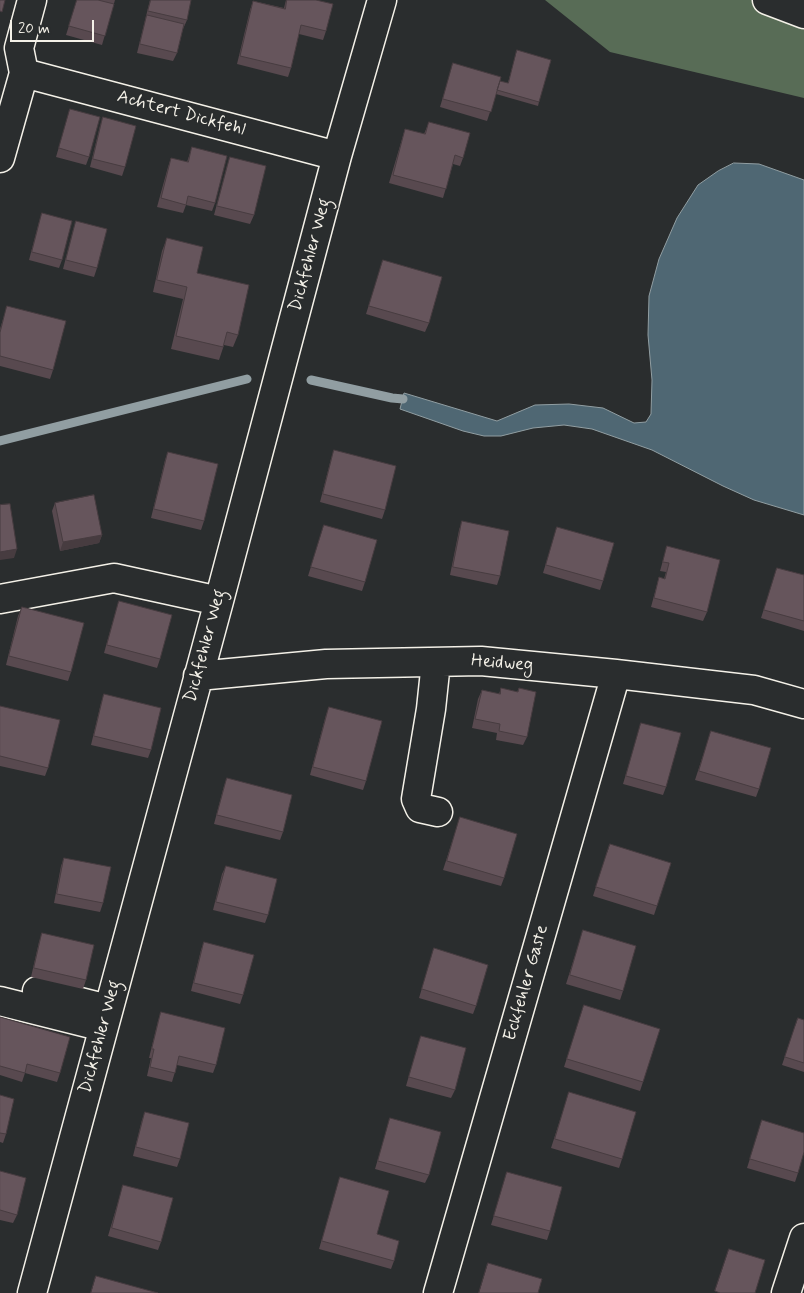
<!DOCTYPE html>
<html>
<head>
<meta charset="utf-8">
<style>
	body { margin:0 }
	#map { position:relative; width:804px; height:1293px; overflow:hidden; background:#2a2d2e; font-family:Mynerve,sans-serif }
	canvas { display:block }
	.scale { position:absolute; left:10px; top:20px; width:84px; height:22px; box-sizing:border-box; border:2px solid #f4f1e8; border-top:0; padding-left:6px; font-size:15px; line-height:18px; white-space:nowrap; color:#f4f1e8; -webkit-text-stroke:4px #2a2d2e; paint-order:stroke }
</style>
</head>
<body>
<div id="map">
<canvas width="804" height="1293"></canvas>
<div class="scale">20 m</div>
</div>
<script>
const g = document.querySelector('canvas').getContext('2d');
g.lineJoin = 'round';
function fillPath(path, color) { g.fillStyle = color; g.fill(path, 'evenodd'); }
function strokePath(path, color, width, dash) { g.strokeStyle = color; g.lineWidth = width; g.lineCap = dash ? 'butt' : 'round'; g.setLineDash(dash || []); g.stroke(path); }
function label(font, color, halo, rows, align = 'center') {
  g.font = font + ' Mynerve,sans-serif'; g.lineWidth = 4; g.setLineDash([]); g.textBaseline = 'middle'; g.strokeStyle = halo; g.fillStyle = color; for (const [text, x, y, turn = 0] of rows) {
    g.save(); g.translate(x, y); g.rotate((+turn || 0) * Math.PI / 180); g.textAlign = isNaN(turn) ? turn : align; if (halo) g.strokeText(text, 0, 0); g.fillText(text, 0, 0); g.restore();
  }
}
const green = new Path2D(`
	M 545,0 L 804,0 L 804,98 L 610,52 Z`);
const water = new Path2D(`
	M 734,163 L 759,164 L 804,180 L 804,515 L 754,500 L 723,486 L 652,450 L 592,429 L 564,425 L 533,428 L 501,436 L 484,436 L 463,431 L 400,409 L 404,393 L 497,421 L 535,405 L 569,404 L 603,408 L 634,423 L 646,422 L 651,414 L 652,380 L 648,335 L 649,296 L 659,259 L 677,218 L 698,185 L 718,171 Z`);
const stream = new Path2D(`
	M 311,380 L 392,398 L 403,399
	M 0,441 L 247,379`);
const minor = new Path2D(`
	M 767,0 L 804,14
	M 24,73 L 19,48 L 32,0
	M 0,158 L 24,73 L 337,156
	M 0,599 L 114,578 L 219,601
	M 436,662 L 431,709 L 416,799 L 420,808 L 438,812
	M 198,676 L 326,664 L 481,661 L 616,674 L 754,690 L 804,704
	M 37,991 L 108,1009
	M 0,1001 L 103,1027
	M 32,1293 L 219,601 L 337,156 L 382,0
	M 438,1293 L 616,674
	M 786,1293 L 804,1238`);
const wall = new Path2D(`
	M 77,0 L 115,0 L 102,45 L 66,35 Z
	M 150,0 L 191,0 L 187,20 L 183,29 L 177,53 L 173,61 L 137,53 Z
	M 286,0 L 316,0 L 326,31 L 323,40 L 299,34 L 291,68 L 288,77 L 237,64 L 250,10 L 253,1 L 284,8 Z
	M 453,63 L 500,81 L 539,102 L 538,106 L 496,94 L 487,121 L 440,107 Z
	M 70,109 L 89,157 L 86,165 L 56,157 Z
	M 103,117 L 125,167 L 122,176 L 90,167 L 100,126 Z
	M 429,122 L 463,158 L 460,166 L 453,164 L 443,198 L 389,183 L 405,129 L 424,134 Z
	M 192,147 L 215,203 L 212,211 L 186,205 L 183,213 L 157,207 L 168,167 L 171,158 L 187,162 Z
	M 230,157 L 254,215 L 250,224 L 214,215 L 227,166 Z
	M 42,213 L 62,260 L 59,268 L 29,260 L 39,222 Z
	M 76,221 L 97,268 L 94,277 L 63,269 L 73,230 Z
	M 167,238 L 197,273 L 238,335 L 233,347 L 224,345 L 219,360 L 171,349 L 183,299 L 153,292 L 162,251 Z
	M 383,260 L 429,323 L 425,332 L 366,314 Z
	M 7,306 L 53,370 L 50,379 L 0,366 L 0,329 Z
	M 334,450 L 385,510 L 382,519 L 320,502 L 331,459 Z
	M 168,452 L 204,521 L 201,530 L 151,518 L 165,460 Z
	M 55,503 L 102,535 L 99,543 L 60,551 L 52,511 Z
	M 462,521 L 500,576 L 497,585 L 450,575 L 459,530 Z
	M 324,525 L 365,582 L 362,591 L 308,576 Z
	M 557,527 L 603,581 L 600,590 L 543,573 Z
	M 667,546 L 707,612 L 703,621 L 651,607 L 659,577 L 664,579 L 666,572 L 660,571 Z
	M 777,568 L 804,575 L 804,631 L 761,618 Z
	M 119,601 L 160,659 L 157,668 L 104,653 L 116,610 Z
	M 22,607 L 71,672 L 68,681 L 6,665 L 18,616 Z
	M 501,688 L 517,692 L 519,688 L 527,737 L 523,745 L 496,740 L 497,733 L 472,728 L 478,699 L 482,690 L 499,694 Z
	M 104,694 L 151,750 L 148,758 L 91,745 L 101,703 Z
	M 0,706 L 48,768 L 45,776 L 0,766 Z
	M 329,707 L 366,781 L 363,790 L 310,775 L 326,715 Z
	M 641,723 L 666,787 L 663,795 L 623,784 Z
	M 711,731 L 759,789 L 756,797 L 695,780 Z
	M 227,778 L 283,832 L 280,840 L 214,824 L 224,786 Z
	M 460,817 L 504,878 L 501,886 L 443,870 Z
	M 607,852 L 657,906 L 654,915 L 593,896 Z
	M 64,858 L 103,903 L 100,912 L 54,903 L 61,866 Z
	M 226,866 L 268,915 L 265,923 L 213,910 L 222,874 Z
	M 583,930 L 623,991 L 620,1000 L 566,984 Z
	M 42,933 L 86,980 L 83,989 L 31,977 L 39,942 Z
	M 204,942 L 243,995 L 240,1004 L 191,991 L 201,950 Z
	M 434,948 L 476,1006 L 473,1014 L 419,998 Z
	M 584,1005 L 643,1082 L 640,1091 L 564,1067 Z
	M 161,1012 L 216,1065 L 213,1073 L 177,1065 L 172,1082 L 147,1076 L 151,1058 L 149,1058 L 158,1021 Z
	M 0,1017 L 60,1073 L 57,1082 L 25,1073 L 22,1082 L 0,1075 Z
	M 804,1020 L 804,1072 L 782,1065 L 795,1026 Z
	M 421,1036 L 455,1090 L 451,1098 L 406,1086 L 418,1044 Z
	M 569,1092 L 622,1159 L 619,1168 L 551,1148 Z
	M 0,1095 L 6,1134 L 3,1143 L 0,1142 Z
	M 145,1112 L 180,1159 L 177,1167 L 133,1156 L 142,1120 Z
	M 390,1118 L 429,1175 L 425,1183 L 375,1169 Z
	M 762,1120 L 798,1173 L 795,1182 L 747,1168 Z
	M 0,1171 L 17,1215 L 13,1223 L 0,1220 Z
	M 507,1172 L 550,1231 L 547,1240 L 491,1225 Z
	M 340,1177 L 394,1261 L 391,1269 L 319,1249 Z
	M 123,1185 L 161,1242 L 158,1250 L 108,1236 Z`);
const shadedWall = new Path2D(`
	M 102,535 L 99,543 L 60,551 L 63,542 Z
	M 17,549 L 14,558 L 0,560 L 0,552 Z`);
const building = new Path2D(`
	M 0,0 L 5,0 L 2,12 L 0,11 Z
	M 77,0 L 98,0 L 114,4 L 105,36 L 69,26 Z
	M 151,0 L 191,0 L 187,20 L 148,11 Z
	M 287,0 L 316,0 L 333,4 L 326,31 L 301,25 L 291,68 L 240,56 L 253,1 L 285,9 Z
	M 147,15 L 184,24 L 177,53 L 140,44 Z
	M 517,50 L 551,60 L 539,102 L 497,90 L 500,81 L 508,83 Z
	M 453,63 L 501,77 L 491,112 L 443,99 Z
	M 70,109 L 100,117 L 89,157 L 59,148 Z
	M 103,117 L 136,126 L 125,167 L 93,159 Z
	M 429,122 L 470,133 L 463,158 L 455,155 L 446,189 L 393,175 L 405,129 L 425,134 Z
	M 192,147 L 227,156 L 215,203 L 188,196 L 186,205 L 161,198 L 171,158 L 188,162 Z
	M 230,157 L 266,166 L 254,215 L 217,206 Z
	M 42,213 L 72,221 L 62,260 L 32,252 Z
	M 76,221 L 107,229 L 97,268 L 66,260 Z
	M 167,238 L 203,247 L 197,273 L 249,285 L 238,335 L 227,332 L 223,347 L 176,336 L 187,287 L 157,280 Z
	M 383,260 L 442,277 L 429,323 L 369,306 Z
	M 7,306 L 66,321 L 53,370 L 0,356 L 0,333 Z
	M 334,450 L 396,466 L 385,510 L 323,494 Z
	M 168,452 L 218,464 L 204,521 L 154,509 Z
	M 94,495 L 102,535 L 63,542 L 55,503 Z
	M 10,504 L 17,549 L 0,552 L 0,505 Z
	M 462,521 L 509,531 L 500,576 L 453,567 Z
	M 324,525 L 377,540 L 365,582 L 311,567 Z
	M 557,527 L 614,543 L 603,581 L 546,565 Z
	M 667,546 L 720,560 L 707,612 L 654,598 L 659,577 L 665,579 L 669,563 L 663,562 Z
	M 777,568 L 804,575 L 804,621 L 764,610 Z
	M 119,601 L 172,615 L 160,659 L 107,645 Z
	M 22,607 L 84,623 L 71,672 L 9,656 Z
	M 501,688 L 518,692 L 519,688 L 536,692 L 527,737 L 499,731 L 500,724 L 475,719 L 482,690 L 500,694 Z
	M 104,694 L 161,708 L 151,750 L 94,736 Z
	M 0,706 L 60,720 L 48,768 L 0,756 Z
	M 329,707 L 382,721 L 366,781 L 313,767 Z
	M 641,723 L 681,733 L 666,787 L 626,776 Z
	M 711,731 L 771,748 L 759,789 L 699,771 Z
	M 227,778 L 292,795 L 283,832 L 217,815 Z
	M 460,817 L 517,834 L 504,878 L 447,861 Z
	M 610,844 L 671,863 L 657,906 L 596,887 Z
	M 64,858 L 111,867 L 103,903 L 57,894 Z
	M 226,866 L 277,879 L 268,915 L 216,902 Z
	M 583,930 L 636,946 L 623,991 L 570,975 Z
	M 42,933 L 94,945 L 86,980 L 34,968 Z
	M 204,942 L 254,955 L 243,995 L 194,983 Z
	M 434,948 L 488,965 L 476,1006 L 422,989 Z
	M 584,1005 L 660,1029 L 643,1082 L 567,1059 Z
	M 161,1012 L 225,1028 L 216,1065 L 179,1056 L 175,1073 L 150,1067 L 154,1049 L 152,1049 Z
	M 0,1017 L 70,1037 L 60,1073 L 27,1064 L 25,1073 L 0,1066 Z
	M 798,1018 L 804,1020 L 804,1063 L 785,1057 Z
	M 421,1036 L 466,1048 L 455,1090 L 409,1077 Z
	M 569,1092 L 636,1112 L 622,1159 L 555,1139 Z
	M 0,1095 L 14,1099 L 6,1134 L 0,1133 Z
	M 145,1112 L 189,1123 L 180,1159 L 136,1147 Z
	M 390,1118 L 441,1132 L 429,1175 L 378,1161 Z
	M 762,1120 L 804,1133 L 804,1152 L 798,1173 L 750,1159 Z
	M 0,1171 L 26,1178 L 17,1215 L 0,1210 Z
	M 507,1172 L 562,1187 L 550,1231 L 494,1216 Z
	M 340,1177 L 389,1191 L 377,1234 L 399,1241 L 394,1261 L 322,1241 Z
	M 123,1185 L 173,1198 L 161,1242 L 112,1228 Z
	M 729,1249 L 765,1260 L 755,1293 L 720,1293 L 715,1291 Z
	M 488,1263 L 542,1279 L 538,1293 L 479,1293 Z
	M 96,1276 L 158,1293 L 91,1293 Z`);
const streetNames = [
	["Achtert Dickfehl",181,114,15],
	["Dickfehler Weg",311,255,-75],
	["Dickfehler Weg",206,646,-75],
	["Heidweg",502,664,4],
	["Eckfehler Gaste",527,983,-74],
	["Dickfehler Weg",101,1037,-75]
];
fillPath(green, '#586c56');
fillPath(water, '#4f6773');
strokePath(water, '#919ea2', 1);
strokePath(stream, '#919ea2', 9);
strokePath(minor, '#f4f1e8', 31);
strokePath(minor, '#2a2d2e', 28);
fillPath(wall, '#58494f');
fillPath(shadedWall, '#473c40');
fillPath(building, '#66555c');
strokePath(building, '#473c40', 1);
label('18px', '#f4f1e8', '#2a2d2e', streetNames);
</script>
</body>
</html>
